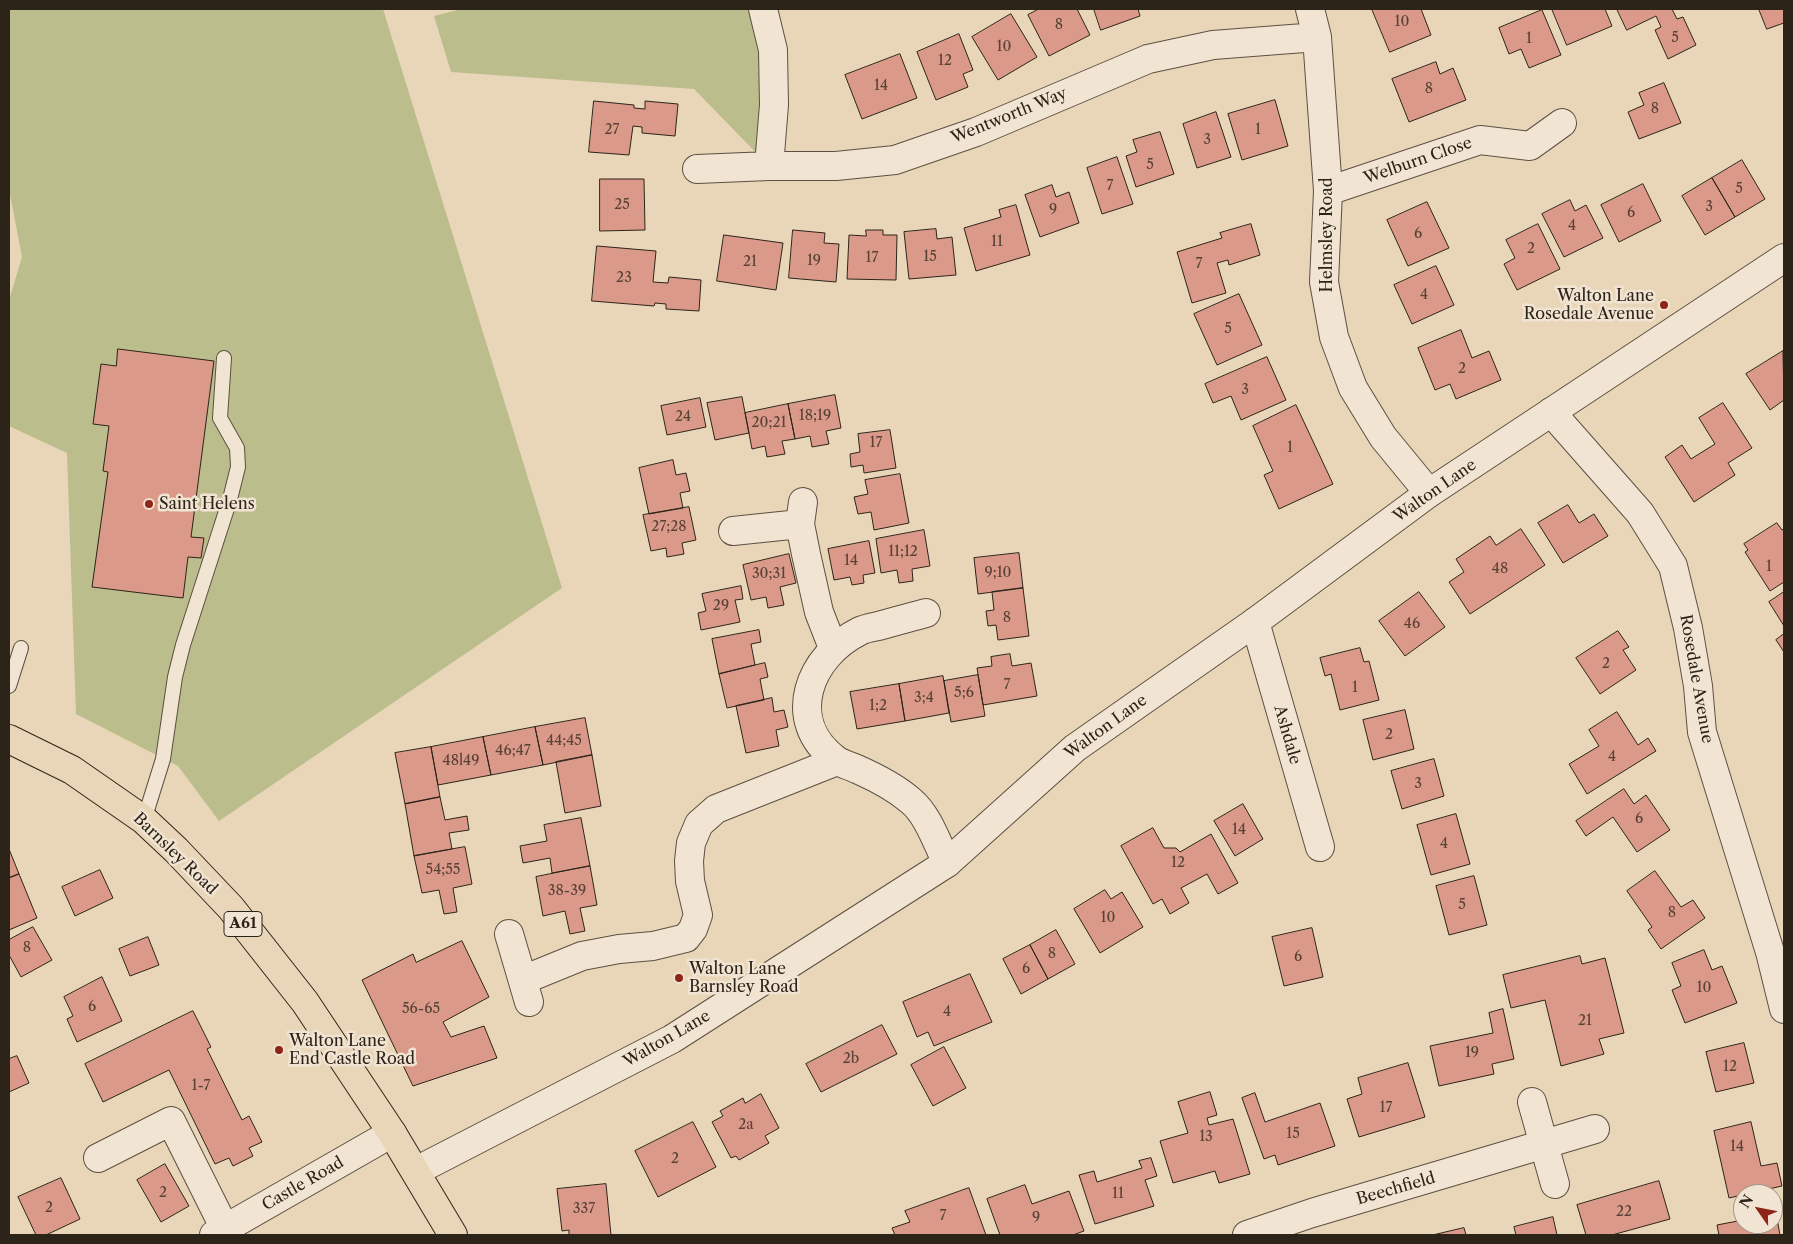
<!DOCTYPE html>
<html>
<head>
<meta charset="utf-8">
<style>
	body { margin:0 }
	#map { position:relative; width:1793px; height:1244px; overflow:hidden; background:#e9d6b9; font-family:"Libre Caslon Text",serif }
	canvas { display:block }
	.frame { position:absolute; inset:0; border:10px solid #2d2419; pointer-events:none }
	.north { position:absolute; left:1733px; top:1184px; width:50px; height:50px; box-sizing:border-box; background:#f1e4d2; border:1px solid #a39788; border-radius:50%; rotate:303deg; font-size:14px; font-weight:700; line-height:20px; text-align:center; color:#2d2419 }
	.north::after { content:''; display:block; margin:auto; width:18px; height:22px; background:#8f2418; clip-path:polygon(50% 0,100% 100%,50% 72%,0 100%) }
</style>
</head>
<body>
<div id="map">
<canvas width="1793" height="1244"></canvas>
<div class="frame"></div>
<div class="north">N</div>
</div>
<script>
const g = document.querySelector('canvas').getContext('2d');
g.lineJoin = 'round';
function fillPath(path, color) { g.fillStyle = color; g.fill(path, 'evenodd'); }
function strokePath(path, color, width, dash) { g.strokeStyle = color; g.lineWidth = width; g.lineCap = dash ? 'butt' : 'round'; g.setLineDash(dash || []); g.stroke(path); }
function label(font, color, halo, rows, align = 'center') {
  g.font = font + ' "Libre Caslon Text",serif'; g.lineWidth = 5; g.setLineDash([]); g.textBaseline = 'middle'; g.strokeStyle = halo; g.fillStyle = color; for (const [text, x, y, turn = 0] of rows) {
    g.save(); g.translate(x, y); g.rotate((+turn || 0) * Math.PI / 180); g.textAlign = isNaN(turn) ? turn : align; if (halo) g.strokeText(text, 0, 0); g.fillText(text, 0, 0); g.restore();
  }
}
const green = new Path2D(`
	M 9,9 L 383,9 L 562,588 L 219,821 L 178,766 L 76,714 L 67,453 L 9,426 L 9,300 L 22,257 L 9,189 Z
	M 461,9 L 763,9 L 769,166 L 694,89 L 451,72 L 434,16 Z`);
const building = new Path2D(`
	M 1039,9 L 1077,9 L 1090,35 L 1049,56 L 1028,15 Z
	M 1094,9 L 1138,9 L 1140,16 L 1101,30 Z
	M 1372,9 L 1421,9 L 1431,35 L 1390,52 Z
	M 1552,9 L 1605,9 L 1612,26 L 1567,45 Z
	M 1617,9 L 1672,9 L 1677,19 L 1683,17 L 1696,45 L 1668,59 L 1655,30 L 1661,27 L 1656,16 L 1627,30 Z
	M 1759,9 L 1784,9 L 1784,23 L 1767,29 Z
	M 1542,10 L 1561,55 L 1529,68 L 1521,49 L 1509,54 L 1499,28 Z
	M 1011,14 L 1037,57 L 998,80 L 972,37 Z
	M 959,34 L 973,70 L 963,74 L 968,87 L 936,100 L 917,52 Z
	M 900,54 L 917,98 L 862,119 L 845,75 Z
	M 1436,62 L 1440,74 L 1453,68 L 1466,100 L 1409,122 L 1392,79 Z
	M 1664,83 L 1681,123 L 1639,139 L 1628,112 L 1644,105 L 1639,93 Z
	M 1275,100 L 1288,146 L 1242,160 L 1228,114 Z
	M 594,101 L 634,105 L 634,108 L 645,109 L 645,101 L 678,104 L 675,136 L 642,133 L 642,127 L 633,126 L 629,155 L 589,152 Z
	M 1216,112 L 1231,157 L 1197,168 L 1183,124 Z
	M 1160,132 L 1174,174 L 1136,187 L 1126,156 L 1137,152 L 1133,140 Z
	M 1117,157 L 1133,204 L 1102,214 L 1087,168 Z
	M 1742,160 L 1765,199 L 1735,217 L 1712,178 Z
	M 1712,178 L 1735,217 L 1705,235 L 1682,196 Z
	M 600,179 L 644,179 L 645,230 L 600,231 Z
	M 1643,184 L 1661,221 L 1619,242 L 1601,205 Z
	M 1052,185 L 1056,197 L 1069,192 L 1079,223 L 1040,237 L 1025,195 Z
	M 1570,200 L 1575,211 L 1586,205 L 1603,238 L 1564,257 L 1542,214 Z
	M 1427,202 L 1449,248 L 1408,266 L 1387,220 Z
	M 1016,205 L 1030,255 L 976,271 L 964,228 L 1001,217 L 999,210 Z
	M 1251,224 L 1260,255 L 1229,265 L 1228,260 L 1217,263 L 1226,293 L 1192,303 L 1177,252 L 1222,238 L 1220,233 Z
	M 1538,224 L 1560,269 L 1517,290 L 1504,264 L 1515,258 L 1506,240 Z
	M 936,229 L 937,239 L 952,237 L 956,275 L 909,279 L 904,232 Z
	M 793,230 L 825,233 L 824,243 L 839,244 L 836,282 L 789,278 Z
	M 866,230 L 883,230 L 883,235 L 897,235 L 896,280 L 847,279 L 849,235 L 866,236 Z
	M 724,235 L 783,243 L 776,290 L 717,281 Z
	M 597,246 L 656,251 L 653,282 L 668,283 L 669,277 L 701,280 L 699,311 L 666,309 L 666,304 L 655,303 L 654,306 L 592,301 Z
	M 1436,266 L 1454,305 L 1412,324 L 1394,285 Z
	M 1239,294 L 1262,345 L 1217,365 L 1194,314 Z
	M 1461,330 L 1472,358 L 1489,351 L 1501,380 L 1456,399 L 1450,384 L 1435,390 L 1418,348 Z
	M 118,349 L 214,361 L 191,537 L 204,538 L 201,558 L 188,557 L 183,598 L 92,587 L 108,472 L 103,471 L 109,426 L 93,424 L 101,364 L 116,366 Z
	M 1783,351 L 1784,400 L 1770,410 L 1746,374 Z
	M 1267,357 L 1286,400 L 1241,420 L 1231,396 L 1213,403 L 1205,384 Z
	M 835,395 L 841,428 L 826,431 L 829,444 L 812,447 L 810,436 L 795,439 L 788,404 Z
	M 742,397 L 749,433 L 715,440 L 707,403 Z
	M 700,398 L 706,427 L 667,435 L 661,406 Z
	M 1723,403 L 1752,448 L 1728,463 L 1735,475 L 1694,502 L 1665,457 L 1682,445 L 1691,459 L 1715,444 L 1699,418 Z
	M 788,404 L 795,439 L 782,441 L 785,454 L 767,457 L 765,446 L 752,449 L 745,413 Z
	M 1296,405 L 1333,484 L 1279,509 L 1264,475 L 1273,471 L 1253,426 Z
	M 890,430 L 896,468 L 864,473 L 863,465 L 851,467 L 850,454 L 860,452 L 858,434 Z
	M 673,460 L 676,475 L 686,473 L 690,491 L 680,493 L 683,508 L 649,514 L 639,468 Z
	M 900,474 L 909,523 L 874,530 L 871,512 L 858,514 L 854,497 L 868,494 L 865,480 Z
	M 1568,505 L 1579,523 L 1594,514 L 1608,536 L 1563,563 L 1538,523 Z
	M 689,507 L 696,540 L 682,543 L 684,554 L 667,557 L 666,548 L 651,551 L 643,515 Z
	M 1777,523 L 1782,530 L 1784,529 L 1784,582 L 1770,591 L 1745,552 L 1748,550 L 1744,544 Z
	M 1521,529 L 1545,565 L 1470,614 L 1449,582 L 1464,572 L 1456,559 L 1490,536 L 1496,545 Z
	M 924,530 L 930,566 L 912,569 L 913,581 L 899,583 L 897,570 L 881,573 L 876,539 Z
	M 869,541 L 875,573 L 863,575 L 864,583 L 852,585 L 850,577 L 834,580 L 828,549 Z
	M 1019,553 L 1023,588 L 978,594 L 974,558 Z
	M 789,554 L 796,583 L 780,587 L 784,605 L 768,608 L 766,597 L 751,600 L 743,565 Z
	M 741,586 L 743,599 L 735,600 L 740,622 L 701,630 L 698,613 L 706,611 L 702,594 Z
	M 1023,588 L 1029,636 L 998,640 L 996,625 L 988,626 L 986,611 L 994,610 L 992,592 Z
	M 1419,592 L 1445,627 L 1405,656 L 1379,621 Z
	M 1784,592 L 1784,626 L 1769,602 Z
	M 759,630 L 761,642 L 751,644 L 755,665 L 719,674 L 712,639 Z
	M 1618,631 L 1629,647 L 1623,650 L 1636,670 L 1600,694 L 1576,658 Z
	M 1784,634 L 1784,652 L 1776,640 Z
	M 1360,648 L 1364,662 L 1369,661 L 1379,700 L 1340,710 L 1331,674 L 1325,676 L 1320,658 Z
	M 1010,654 L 1012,666 L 1031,663 L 1037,696 L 983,705 L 977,668 L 992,666 L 991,657 Z
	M 765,663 L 768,677 L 760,679 L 764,700 L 727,708 L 719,674 Z
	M 978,675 L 985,716 L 951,722 L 944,681 Z
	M 943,676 L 949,713 L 905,721 L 899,684 Z
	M 899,684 L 905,721 L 857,729 L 850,692 Z
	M 772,698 L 774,712 L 784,710 L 788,727 L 776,730 L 779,746 L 746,753 L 736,706 Z
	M 1405,710 L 1414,749 L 1373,760 L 1363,720 Z
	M 1617,712 L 1638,745 L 1648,738 L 1656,751 L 1587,794 L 1569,764 L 1599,746 L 1589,730 Z
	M 585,718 L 592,755 L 543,765 L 535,727 Z
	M 535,727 L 543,765 L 491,775 L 483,737 Z
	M 483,737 L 491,775 L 438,785 L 431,747 Z
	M 431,747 L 440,797 L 405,804 L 395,753 Z
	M 592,755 L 601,806 L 565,813 L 556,762 Z
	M 1434,759 L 1444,796 L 1402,809 L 1391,771 Z
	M 1624,789 L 1634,804 L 1646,795 L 1670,830 L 1637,852 L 1613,817 L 1586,836 L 1576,821 Z
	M 440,797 L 445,820 L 467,816 L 469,830 L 449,833 L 452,849 L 414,856 L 405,804 Z
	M 1243,804 L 1263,839 L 1235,856 L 1214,821 Z
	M 1456,814 L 1470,864 L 1431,875 L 1417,825 Z
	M 581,818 L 590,866 L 552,873 L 550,858 L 523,863 L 520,846 L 547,841 L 544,825 Z
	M 1153,828 L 1164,848 L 1176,848 L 1180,852 L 1211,834 L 1238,883 L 1218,894 L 1207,874 L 1181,888 L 1189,903 L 1170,914 L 1162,899 L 1153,904 L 1121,846 Z
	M 465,847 L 472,884 L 453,888 L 457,912 L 444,914 L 439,890 L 422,893 L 414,856 Z
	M 9,849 L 19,874 L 9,878 Z
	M 590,866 L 597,905 L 580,908 L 585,931 L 570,934 L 565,911 L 543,916 L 536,877 Z
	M 100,870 L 113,898 L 75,916 L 62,887 Z
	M 1655,871 L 1681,907 L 1693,900 L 1705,918 L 1661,949 L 1648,930 L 1652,927 L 1627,891 Z
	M 19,874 L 37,918 L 9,930 L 9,878 Z
	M 1474,876 L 1487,925 L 1449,935 L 1436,886 Z
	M 1105,890 L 1111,899 L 1122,892 L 1143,927 L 1100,953 L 1074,909 Z
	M 33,927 L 52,960 L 21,977 L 9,955 L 9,940 Z
	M 1312,928 L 1323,977 L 1284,986 L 1272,937 Z
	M 1056,930 L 1075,964 L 1048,979 L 1030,945 Z
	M 148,937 L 159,965 L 130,976 L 119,949 Z
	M 462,941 L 489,997 L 443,1022 L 451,1037 L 484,1026 L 497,1058 L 413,1086 L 362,980 L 413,954 L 416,962 Z
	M 1030,945 L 1048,979 L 1021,994 L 1003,959 Z
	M 1704,950 L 1712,970 L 1722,966 L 1737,1003 L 1685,1023 L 1672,990 L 1681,986 L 1672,963 Z
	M 1580,956 L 1582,964 L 1605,958 L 1624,1033 L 1599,1039 L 1604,1054 L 1561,1066 L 1545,1000 L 1511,1008 L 1503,975 Z
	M 970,974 L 992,1022 L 934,1046 L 928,1032 L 917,1037 L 903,1002 Z
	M 102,977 L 122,1021 L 77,1042 L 67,1019 L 73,1016 L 64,997 Z
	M 1503,1009 L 1514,1059 L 1492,1064 L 1494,1074 L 1439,1086 L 1430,1046 L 1493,1033 L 1489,1013 Z
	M 193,1011 L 211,1047 L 207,1049 L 242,1120 L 249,1116 L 262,1142 L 249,1148 L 253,1156 L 233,1166 L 229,1158 L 215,1164 L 169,1070 L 103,1102 L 85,1064 Z
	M 882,1025 L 897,1054 L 821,1092 L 806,1064 Z
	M 1744,1043 L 1754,1083 L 1716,1092 L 1706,1052 Z
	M 944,1047 L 966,1088 L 933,1106 L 911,1065 Z
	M 17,1056 L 29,1083 L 9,1092 L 9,1059 Z
	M 1408,1063 L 1425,1117 L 1359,1137 L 1347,1099 L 1362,1094 L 1358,1078 Z
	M 1210,1092 L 1217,1115 L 1207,1118 L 1209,1125 L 1233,1119 L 1250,1174 L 1219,1183 L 1215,1171 L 1173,1183 L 1160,1141 L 1188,1133 L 1178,1102 Z
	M 1255,1093 L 1265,1122 L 1320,1103 L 1335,1146 L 1278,1165 L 1275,1155 L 1264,1159 L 1242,1098 Z
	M 761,1094 L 779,1128 L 765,1136 L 769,1143 L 739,1160 L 736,1156 L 731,1158 L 712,1122 L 723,1116 L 720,1111 L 743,1098 L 745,1103 Z
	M 693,1122 L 716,1167 L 658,1197 L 635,1151 Z
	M 1751,1122 L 1761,1166 L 1777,1163 L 1782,1186 L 1729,1198 L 1714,1131 Z
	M 1151,1158 L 1157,1176 L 1145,1180 L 1154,1206 L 1095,1224 L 1079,1175 L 1094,1171 L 1097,1182 L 1142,1168 L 1139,1161 Z
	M 165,1164 L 189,1206 L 161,1222 L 137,1180 Z
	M 61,1178 L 80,1219 L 46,1235 L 36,1235 L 18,1197 Z
	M 1659,1181 L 1670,1219 L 1612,1235 L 1586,1235 L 1577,1205 Z
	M 606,1184 L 611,1235 L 569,1235 L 569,1230 L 562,1231 L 557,1189 Z
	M 1025,1185 L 1032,1204 L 1069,1191 L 1084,1231 L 1073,1235 L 1000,1235 L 987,1199 Z
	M 969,1188 L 986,1235 L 895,1235 L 892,1228 L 910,1222 L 905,1211 Z
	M 1776,1213 L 1780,1235 L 1719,1235 L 1717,1225 L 1743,1220 L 1743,1224 L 1773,1224 L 1773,1214 Z
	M 1553,1217 L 1557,1235 L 1516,1235 L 1514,1227 Z
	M 1464,1228 L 1466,1235 L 1433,1235 Z`);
const service = new Path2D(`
	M 9,686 L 21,648
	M 144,820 L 163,759 L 175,677 L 183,645 L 230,499 L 238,467 L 237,448 L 220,418 L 224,358`);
const minor = new Path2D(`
	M 763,9 L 773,50 L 774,105 L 769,166
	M 1310,9 L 1317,37 L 1328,191 L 1324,282 L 1334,337 L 1353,388 L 1383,437 L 1429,493
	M 697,169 L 769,166 L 836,166 L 895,160 L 976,132 L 1148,59 L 1213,45 L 1317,37
	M 1328,191 L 1480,140 L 1530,146 L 1562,123
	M 1551,412 L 1640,513 L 1673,566 L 1688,628 L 1698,686 L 1702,732 L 1770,952 L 1784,1009
	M 803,502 L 800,524 L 806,554 L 819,612 L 833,648
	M 733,531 L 800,524
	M 926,613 C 911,617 896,621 882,625 C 875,627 866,628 860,631 C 809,656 784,720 835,759 C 841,764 851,766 859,770 C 877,778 896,788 911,801 C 928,815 937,843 947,863
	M 1255,622 L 1320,847
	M 509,934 L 529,1002
	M 523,980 L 582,956 L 619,949 L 653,946 L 686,938 L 693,929 L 698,915 L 690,881 L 689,861 L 691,843 L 699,824 L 716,809 L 837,761
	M 1532,1102 L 1555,1184
	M 98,1158 L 171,1121 L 225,1229
	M 1247,1235 L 1312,1213 L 1595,1129`);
const tertiary = new Path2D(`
	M 416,1171 L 672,1039 L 947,863 L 1075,748 L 1255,622 L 1429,493 L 1784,258
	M 214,1235 L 392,1133`);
const primary = new Path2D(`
	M 9,739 L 72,770 L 144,820 L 176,850 L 231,908 L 305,1002 L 392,1133 L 453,1235`);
const markers = [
	[1664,305,5,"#8f2418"],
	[149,504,5,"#8f2418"],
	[679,978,5,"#8f2418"],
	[279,1050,5,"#8f2418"]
];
const numberNames = [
	["10",1402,22],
	["8",1059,25],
	["5",1675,38],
	["1",1529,39],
	["10",1004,47],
	["12",945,61],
	["14",881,86],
	["8",1429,89],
	["8",1655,109],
	["27",612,130],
	["1",1258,130],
	["3",1207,140],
	["5",1150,165],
	["7",1110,186],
	["5",1739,189],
	["25",622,205],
	["3",1709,207],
	["9",1053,210],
	["6",1631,213],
	["4",1572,226],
	["6",1418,234],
	["11",997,242],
	["2",1531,249],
	["15",930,257],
	["17",872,258],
	["19",814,261],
	["21",750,262],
	["7",1199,264],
	["23",624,278],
	["4",1424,295],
	["5",1228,329],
	["2",1462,369],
	["3",1245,390],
	["18;19",815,416],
	["24",683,417],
	["20;21",769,423],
	["17",876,443],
	["1",1290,448],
	["27;28",669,527],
	["11;12",903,552],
	["14",851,561],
	["1",1769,567],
	["48",1500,569],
	["9;10",998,573],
	["30;31",769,574],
	["29",721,606],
	["8",1007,618],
	["46",1412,624],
	["2",1606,664],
	["7",1007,685],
	["1",1355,688],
	["5;6",964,693],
	["3;4",924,698],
	["1;2",878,706],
	["2",1389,735],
	["44;45",564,741],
	["46;47",513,751],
	["4",1612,757],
	["48l49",461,761],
	["3",1418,784],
	["6",1639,819],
	["14",1239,830],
	["4",1444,844],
	["12",1178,863],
	["54;55",443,870],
	["38-39",567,891],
	["5",1462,905],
	["8",1672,913],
	["10",1108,918],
	["8",27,948],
	["8",1052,954],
	["6",1298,957],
	["6",1026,969],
	["10",1704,988],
	["6",92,1007],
	["56-65",421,1009],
	["4",947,1012],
	["21",1585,1021],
	["19",1472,1053],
	["2b",851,1059],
	["12",1730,1067],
	["1-7",201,1086],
	["17",1386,1108],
	["2a",746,1125],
	["15",1293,1134],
	["13",1206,1137],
	["14",1737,1147],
	["2",675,1159],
	["2",163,1193],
	["11",1118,1194],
	["2",49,1208],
	["337",584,1209],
	["22",1624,1212],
	["7",943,1216],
	["9",1036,1218]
];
const shields = [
	[243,924,38]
];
const shieldNames = [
	["A61",243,924]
];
const streetNames = [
	["Wentworth Way",1009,116,-22],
	["Welburn Close",1418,161,-19],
	["Helmsley Road",1327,235,-90],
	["Walton Lane",1435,491,-35],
	["Rosedale Avenue",1696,679,80],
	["Walton Lane",1106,727,-36],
	["Ashdale",1287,735,74],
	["Barnsley Road",175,854,44],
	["Walton Lane",667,1039,-30],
	["Castle Road",303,1184,-30],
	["Beechfield",1396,1189,-16]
];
const poiNames = [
	["Walton Lane",1654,296,"right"],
	["Rosedale Avenue",1654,314,"right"],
	["Saint Helens",159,504],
	["Walton Lane",689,969],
	["Barnsley Road",689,987],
	["Walton Lane",289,1041],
	["End Castle Road",289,1059]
];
fillPath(green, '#bbbd8c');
fillPath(building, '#da9989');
strokePath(building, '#2d2419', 1);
strokePath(service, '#5c5041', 16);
strokePath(minor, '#5c5041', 30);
strokePath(tertiary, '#5c5041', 30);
strokePath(primary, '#2d2419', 30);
strokePath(service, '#f1e4d2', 14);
strokePath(minor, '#f1e4d2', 28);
strokePath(tertiary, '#f1e4d2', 28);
strokePath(primary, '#e9d6b9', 28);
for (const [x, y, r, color] of markers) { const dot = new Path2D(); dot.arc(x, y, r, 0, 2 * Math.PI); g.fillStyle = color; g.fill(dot); strokePath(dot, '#f1e4d2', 2); }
label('14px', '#584135', null, numberNames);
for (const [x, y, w] of shields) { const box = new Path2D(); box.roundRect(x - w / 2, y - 12.5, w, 25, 4); g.fillStyle = '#f1e4d2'; g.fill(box); strokePath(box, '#2d2419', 1); }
label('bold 15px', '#2d2419', null, shieldNames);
label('16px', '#2d2419', '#f1e4d2', streetNames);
label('16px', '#2d2419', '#f1e4d2', poiNames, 'left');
</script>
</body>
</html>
